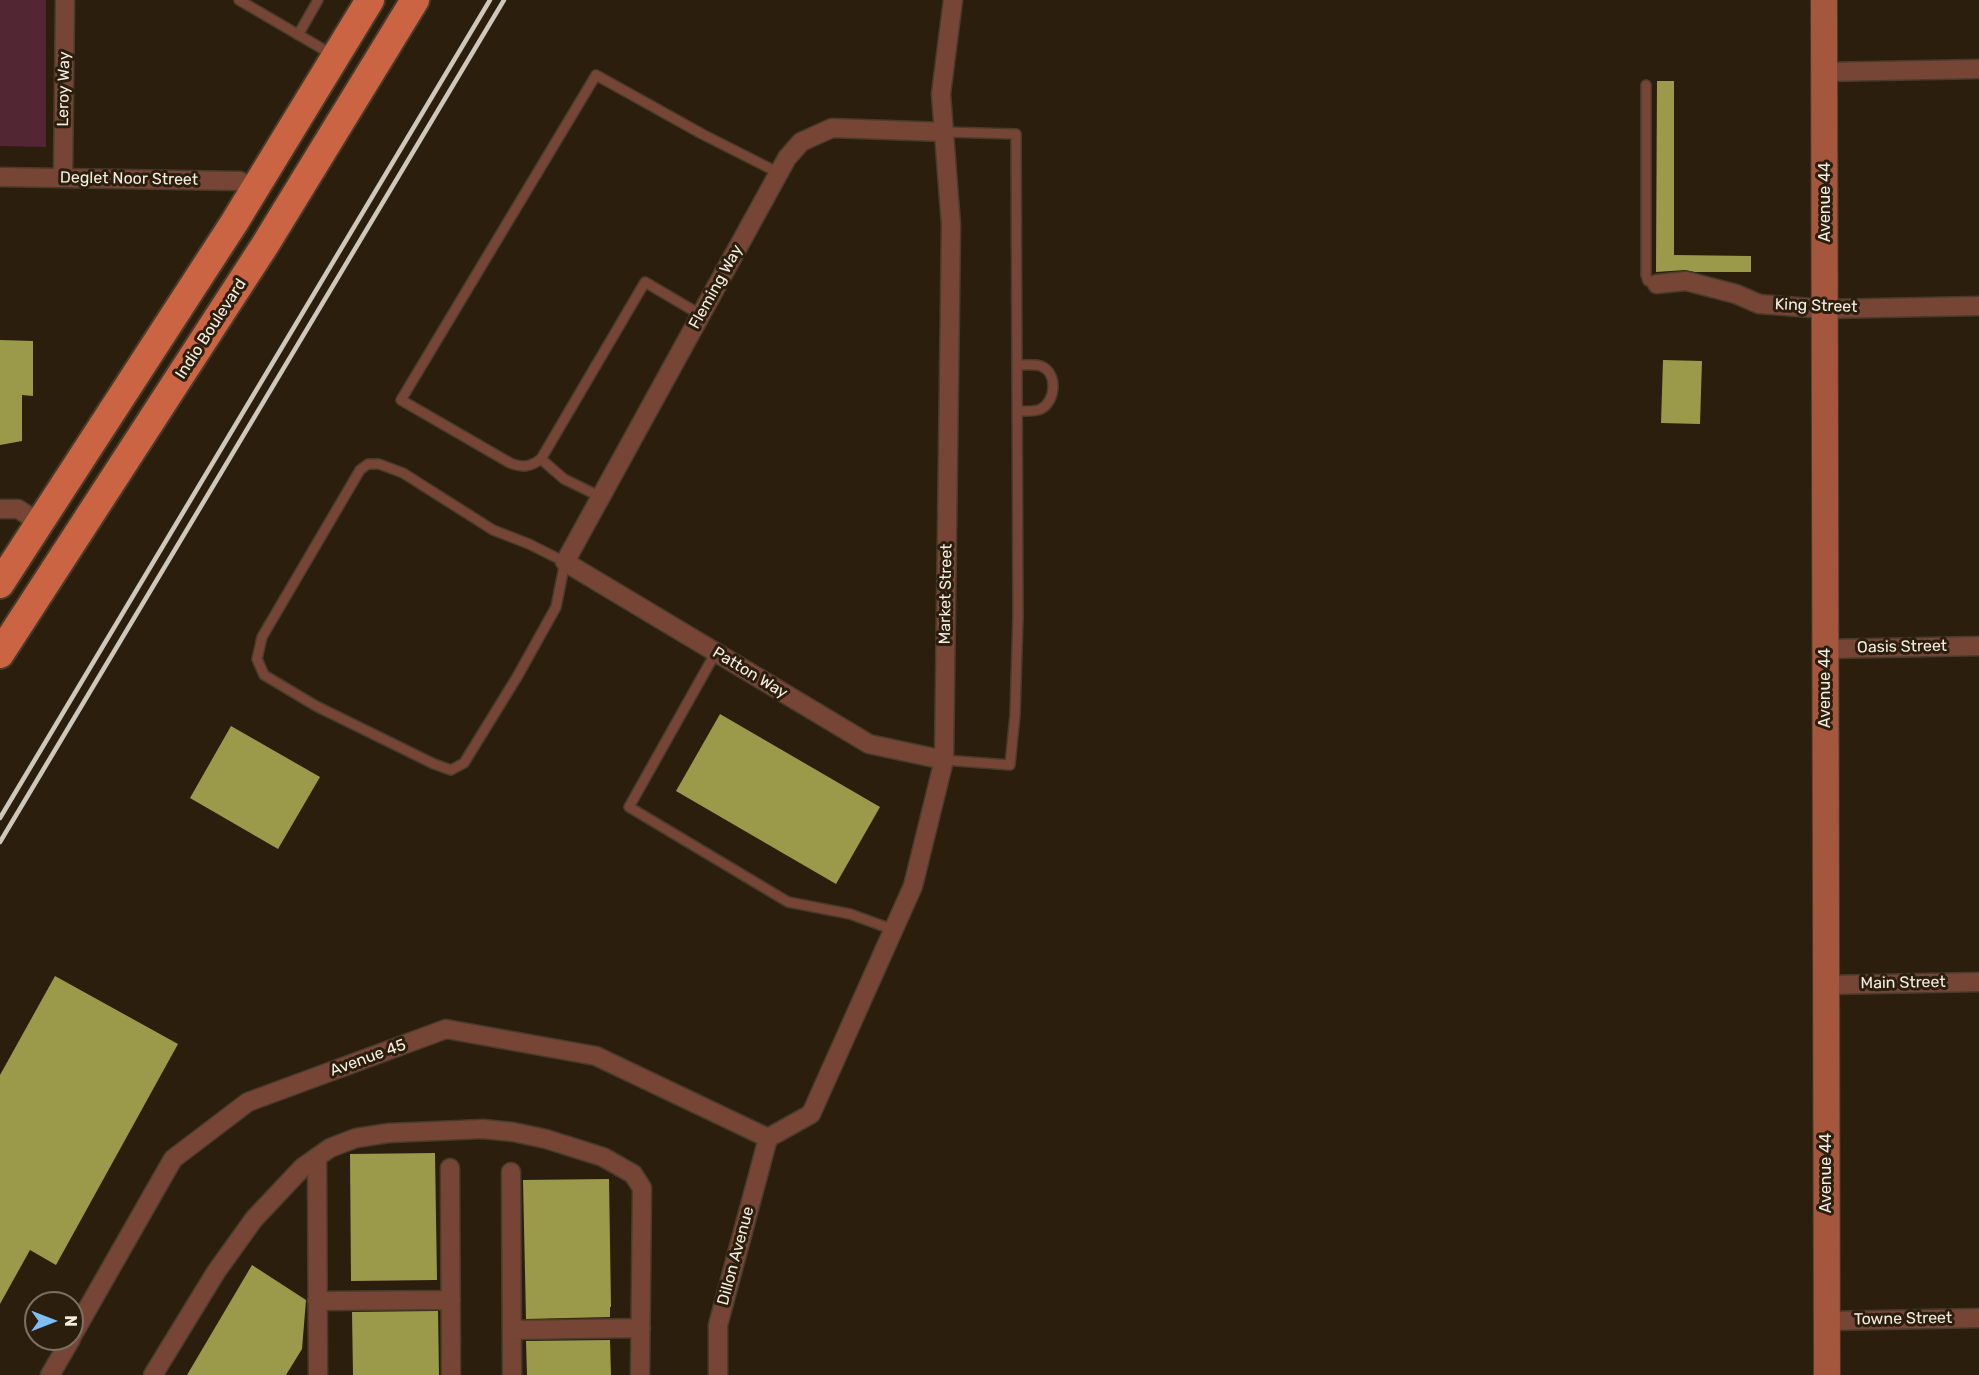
<!DOCTYPE html>
<html>
<head>
<meta charset="utf-8">
<style>
	body { margin:0 }
	#map { position:relative; width:1979px; height:1375px; overflow:hidden; background:#2b1e0d; font-family:Rubik,sans-serif }
	canvas { display:block }
	.north { position:absolute; left:24px; top:1291px; width:60px; height:60px; box-sizing:border-box; background:#2b1e0d; border:2px solid #7c7162; border-radius:50%; rotate:90deg; font-size:16px; font-weight:700; line-height:24px; text-align:center; color:#f5ede2 }
	.north::after { content:''; display:block; margin:auto; width:21px; height:27px; background:#7dbef9; clip-path:polygon(50% 0,100% 100%,50% 72%,0 100%) }
</style>
</head>
<body>
<div id="map">
<canvas width="1979" height="1375"></canvas>
<div class="north">N</div>
</div>
<script>
const g = document.querySelector('canvas').getContext('2d');
g.lineJoin = 'round';
function fillPath(path, color) { g.fillStyle = color; g.fill(path, 'evenodd'); }
function strokePath(path, color, width, dash) { g.strokeStyle = color; g.lineWidth = width; g.lineCap = dash ? 'butt' : 'round'; g.setLineDash(dash || []); g.stroke(path); }
function label(font, color, halo, rows, align = 'center') {
  g.font = font + ' Rubik,sans-serif'; g.lineWidth = 6; g.setLineDash([]); g.textBaseline = 'middle'; g.strokeStyle = halo; g.fillStyle = color; for (const [text, x, y, turn = 0] of rows) {
    g.save(); g.translate(x, y); g.rotate((+turn || 0) * Math.PI / 180); g.textAlign = isNaN(turn) ? turn : align; if (halo) g.strokeText(text, 0, 0); g.fillText(text, 0, 0); g.restore();
  }
}
const green = new Path2D(`
	M 0,0 L 46,0 L 46,147 L 0,146 Z`);
const building = new Path2D(`
	M 1657,81 L 1674,81 L 1674,255 L 1751,256 L 1751,272 L 1695,272 L 1685,270 L 1656,272 Z
	M 0,340 L 33,341 L 33,396 L 22,395 L 22,441 L 0,445 Z
	M 1663,360 L 1702,361 L 1700,424 L 1661,423 Z
	M 720,714 L 880,807 L 836,884 L 676,791 Z
	M 231,726 L 320,777 L 278,849 L 190,798 Z
	M 55,976 L 178,1044 L 56,1265 L 30,1250 L 0,1304 L 0,1075 Z
	M 435,1153 L 437,1280 L 351,1281 L 350,1154 Z
	M 609,1179 L 611,1307 L 610,1307 L 610,1317 L 526,1319 L 523,1180 Z
	M 252,1265 L 306,1300 L 302,1349 L 286,1375 L 187,1375 Z
	M 438,1311 L 439,1375 L 353,1375 L 352,1312 Z
	M 610,1340 L 611,1375 L 527,1375 L 526,1341 Z`);
const lane = new Path2D(`
	M 239,0 L 333,55
	M 298,35 L 318,0
	M 1646,85 L 1646,275 L 1648,281 L 1657,284
	M 944,132 L 1016,134 L 1018,616 L 1015,715 L 1010,765 L 944,760
	M 1017,365 C 1024,365 1034,364 1041,366 C 1058,373 1056,401 1041,409 C 1035,412 1024,411 1017,411
	M 541,459 C 530,467 523,468 510,463 L 401,400 L 596,75 L 702,134 L 779,173
	M 368,464 L 379,464 L 403,473 L 493,530 L 529,544 L 565,562 L 556,607 L 517,677 L 464,763 L 451,770 L 434,764 L 316,706 L 264,675 L 257,659 L 262,637 L 360,470 Z
	M 601,497 L 564,479 L 541,459 L 645,282 L 701,315
	M 716,652 L 629,807 L 788,902 L 850,914 L 894,930`);
const street = new Path2D(`
	M 1824,72 L 1979,69
	M 944,132 L 832,128 L 801,142 L 787,158 L 565,562 L 869,744 L 944,760
	M 0,177 L 240,181 L 255,191
	M 63,178 L 65,0
	M 1657,284 L 1686,281 L 1736,294 L 1759,304 L 1825,309 L 1979,306
	M 0,509 L 18,509 L 40,523
	M 1825,649 L 1979,646
	M 1826,985 L 1979,982
	M 768,1138 L 811,1114 L 913,886 L 944,760 L 951,225 L 941,94 L 953,0
	M 317,1157 L 318,1375
	M 450,1168 L 451,1375
	M 511,1172 L 512,1375
	M 317,1301 L 451,1300
	M 1827,1321 L 1979,1318
	M 512,1330 L 641,1328
	M 72,1336 L 173,1159 L 248,1102 L 446,1029 L 596,1056 L 768,1138
	M 50,1375 L 71,1339
	M 153,1375 L 216,1272 L 254,1219 L 303,1167 L 330,1148 L 356,1138 L 389,1133 L 483,1129 L 513,1132 L 546,1139 L 603,1157 L 633,1174 L 642,1188 L 640,1375
	M 718,1375 L 718,1325 L 768,1138`);
const secondary = new Path2D(`
	M 1824,0 L 1827,1375`);
const primary = new Path2D(`
	M 0,584 L 234,223 L 370,0
	M 0,654 L 265,245 L 415,0`);
const rail = new Path2D(`
	M 0,818 L 490,0
	M 0,842 L 504,0`);
const streetNames = [
	["Leroy Way",64,89,-89],
	["Deglet Noor Street",129,179,1],
	["Avenue 44",1825,202,-90],
	["Fleming Way",716,287,-61],
	["King Street",1816,306,2],
	["Indio Boulevard",211,329,-57],
	["Market Street",946,594,-89],
	["Oasis Street",1902,647,-1],
	["Patton Way",750,673,31],
	["Avenue 44",1825,688,-90],
	["Main Street",1903,983,-1],
	["Avenue 45",368,1058,-20],
	["Avenue 44",1826,1173,-90],
	["Dillon Avenue",736,1256,-75],
	["Towne Street",1903,1319,-1]
];
fillPath(green, '#532633');
fillPath(building, '#9b9a4b');
strokePath(lane, '#473b2b', 12);
strokePath(street, '#473b2b', 21);
strokePath(secondary, '#473b2b', 28);
strokePath(primary, '#473b2b', 32);
strokePath(lane, '#764535', 9);
strokePath(street, '#764535', 18);
strokePath(secondary, '#a5573e', 26);
strokePath(primary, '#ca6443', 28);
strokePath(rail, '#d0c7bb', 4.5);
label('16px', '#f5ede2', '#2b1e0d', streetNames);
</script>
</body>
</html>
